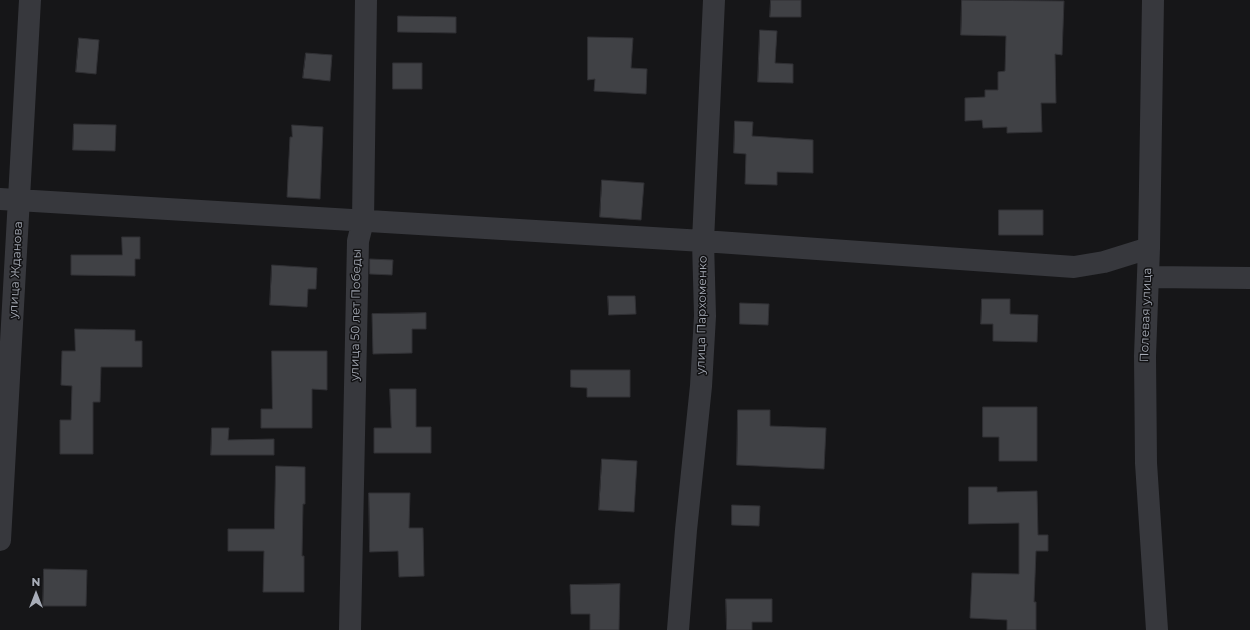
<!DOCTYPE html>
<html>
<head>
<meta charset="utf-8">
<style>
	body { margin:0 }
	#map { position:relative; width:1250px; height:630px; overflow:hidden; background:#161618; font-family:Montserrat,sans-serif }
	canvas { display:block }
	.north { position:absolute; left:16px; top:574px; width:40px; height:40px; -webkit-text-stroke:3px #111113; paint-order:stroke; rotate:0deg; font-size:11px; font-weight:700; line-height:16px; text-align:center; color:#a8adb8 }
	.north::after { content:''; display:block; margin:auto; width:14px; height:18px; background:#a8adb8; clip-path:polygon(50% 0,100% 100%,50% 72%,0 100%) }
</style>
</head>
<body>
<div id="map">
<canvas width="1250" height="630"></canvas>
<div class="north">N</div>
</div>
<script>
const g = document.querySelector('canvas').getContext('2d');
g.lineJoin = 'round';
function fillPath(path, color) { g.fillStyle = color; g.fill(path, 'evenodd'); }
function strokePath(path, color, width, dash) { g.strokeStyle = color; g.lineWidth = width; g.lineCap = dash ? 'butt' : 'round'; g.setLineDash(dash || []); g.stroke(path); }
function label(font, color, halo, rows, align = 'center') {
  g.font = font + ' Montserrat,sans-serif'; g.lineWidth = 3; g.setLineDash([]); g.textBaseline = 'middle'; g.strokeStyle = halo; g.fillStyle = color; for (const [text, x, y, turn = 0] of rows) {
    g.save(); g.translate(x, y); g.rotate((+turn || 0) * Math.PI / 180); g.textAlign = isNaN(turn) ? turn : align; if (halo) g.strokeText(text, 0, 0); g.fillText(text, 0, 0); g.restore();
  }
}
const building = new Path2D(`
	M 771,0 L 801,0 L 801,17 L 770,17 Z
	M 962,0 L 1064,1 L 1062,55 L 1055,54 L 1056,103 L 1041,103 L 1042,132 L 1007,133 L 1007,127 L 983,128 L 982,120 L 965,121 L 965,98 L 985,97 L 985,90 L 998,90 L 998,72 L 1005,71 L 1006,36 L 961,35 Z
	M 398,16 L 456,17 L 456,33 L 398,32 Z
	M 760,30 L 777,31 L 775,63 L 793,64 L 793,83 L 758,82 Z
	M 588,37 L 633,38 L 631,68 L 647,69 L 646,94 L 594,91 L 595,79 L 588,80 Z
	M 79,38 L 99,40 L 96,74 L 76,72 Z
	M 306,53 L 332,55 L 330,81 L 303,78 Z
	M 393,63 L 422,63 L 422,89 L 393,89 Z
	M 735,121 L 753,122 L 752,136 L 813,140 L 813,173 L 777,172 L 777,185 L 745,184 L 746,154 L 734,153 Z
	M 74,124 L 116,125 L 115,151 L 73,150 Z
	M 292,125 L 323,127 L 320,199 L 287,197 L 290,137 L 292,137 Z
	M 602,180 L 644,183 L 641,220 L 600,217 Z
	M 999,210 L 1043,210 L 1043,235 L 999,235 Z
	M 122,237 L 140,237 L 140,259 L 135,259 L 135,276 L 71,275 L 71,255 L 122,255 Z
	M 370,259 L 393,260 L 392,275 L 370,274 Z
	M 272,265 L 317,268 L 316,289 L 308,289 L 307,307 L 270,305 Z
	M 608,296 L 635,296 L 636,314 L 609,315 Z
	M 982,299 L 1010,299 L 1010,314 L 1038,315 L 1037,342 L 993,341 L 993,324 L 981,324 Z
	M 740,303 L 769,304 L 768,325 L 740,324 Z
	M 426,313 L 426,329 L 412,329 L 412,353 L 373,354 L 372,314 Z
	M 75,329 L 135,330 L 135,341 L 142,341 L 142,367 L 101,367 L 100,402 L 93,402 L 93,454 L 60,454 L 60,420 L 71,420 L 72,386 L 61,385 L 62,351 L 75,351 Z
	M 272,351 L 327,351 L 327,390 L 312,389 L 312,428 L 261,428 L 261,409 L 272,409 Z
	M 571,370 L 630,370 L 630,397 L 587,397 L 587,388 L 571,387 Z
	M 390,389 L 416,389 L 416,427 L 431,427 L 431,453 L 374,453 L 374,428 L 391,428 Z
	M 983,407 L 1037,407 L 1037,461 L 999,461 L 999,437 L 983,437 Z
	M 738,410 L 770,410 L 770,426 L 826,428 L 824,469 L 737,465 Z
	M 212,428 L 229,428 L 228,440 L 274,439 L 274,455 L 211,455 Z
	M 602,459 L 637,461 L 634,512 L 599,510 Z
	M 276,466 L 305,467 L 305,504 L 303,504 L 302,556 L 304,556 L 304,592 L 263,592 L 264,551 L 228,551 L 228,529 L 274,529 Z
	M 969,487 L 997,487 L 997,492 L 1037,491 L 1038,535 L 1048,535 L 1048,551 L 1036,551 L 1034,602 L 1036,602 L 1036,630 L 1007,630 L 1007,620 L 970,618 L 972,573 L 1019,574 L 1019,523 L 969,524 Z
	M 369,493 L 410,493 L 409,528 L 423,528 L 424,576 L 399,577 L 398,551 L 370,552 Z
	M 732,505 L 760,506 L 759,526 L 732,525 Z
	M 44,569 L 87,570 L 86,606 L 43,606 Z
	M 620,584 L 619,630 L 590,630 L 590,614 L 571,614 L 570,585 Z
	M 726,599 L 772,599 L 772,622 L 752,622 L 752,630 L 727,630 Z`);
const minor = new Path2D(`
	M 1153,0 L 1149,248 L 1145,356 L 1146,463 L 1157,630
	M 0,199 L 703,241 L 1074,267 L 1104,262 L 1149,248
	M 1148,277 L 1250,278
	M 0,540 L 30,0
	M 350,630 L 358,241 L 363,221 L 366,0
	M 678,630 L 686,530 L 701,386 L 705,316 L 703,241 L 714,0`);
const streetNames = [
	["улица Жданова",16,270,-87],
	["улица 50 лет Победы",356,315,-89],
	["улица Пархоменко",702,315,-89],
	["Полевая улица",1146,315,-88]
];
fillPath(building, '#404145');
strokePath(building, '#303034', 1);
strokePath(minor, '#37383d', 22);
label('12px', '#a8adb8', '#111113', streetNames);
</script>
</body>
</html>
